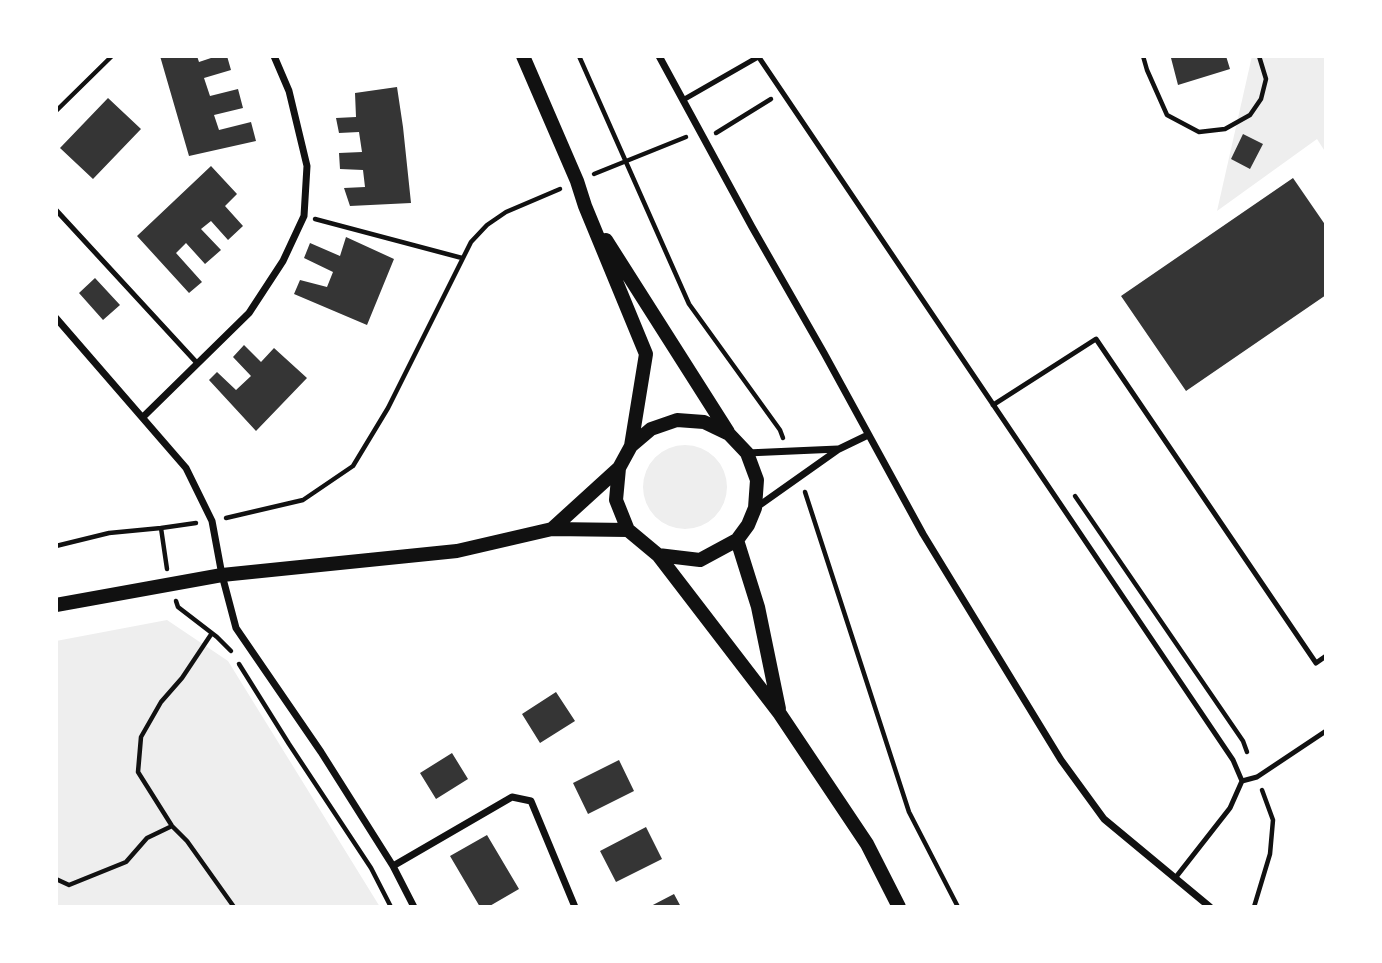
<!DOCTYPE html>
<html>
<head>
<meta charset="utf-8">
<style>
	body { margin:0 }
	#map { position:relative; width:1382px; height:963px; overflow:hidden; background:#fff; font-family:Arial,sans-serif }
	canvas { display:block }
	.frame { position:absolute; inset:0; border:58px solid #fff; pointer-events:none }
</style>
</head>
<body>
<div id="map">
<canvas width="1382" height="963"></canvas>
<div class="frame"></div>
</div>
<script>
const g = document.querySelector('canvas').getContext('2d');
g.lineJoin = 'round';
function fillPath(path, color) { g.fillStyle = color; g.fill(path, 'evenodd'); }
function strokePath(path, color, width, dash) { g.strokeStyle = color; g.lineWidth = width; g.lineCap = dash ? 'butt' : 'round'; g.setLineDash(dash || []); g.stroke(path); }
const green = new Path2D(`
	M 1252,56 L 1326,56 L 1326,153 L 1317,139 L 1217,211 Z
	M643 487a42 42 0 1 1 84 0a42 42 0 1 1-84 0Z
	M 167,620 L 228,661 L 380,907 L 56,907 L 56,641 Z`);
const building = new Path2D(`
	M 160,56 L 197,56 L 199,62 L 217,56 L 227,56 L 231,70 L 204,78 L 210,96 L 238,89 L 243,108 L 214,115 L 219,130 L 251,122 L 256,141 L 189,156 Z
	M 1179,56 L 1226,56 L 1230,69 L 1178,85 L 1171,58 Z
	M 397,87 L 403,127 L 411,203 L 350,206 L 344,188 L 365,187 L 363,170 L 340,169 L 339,153 L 362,152 L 359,132 L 339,133 L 336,118 L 356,117 L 355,93 Z
	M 108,98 L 141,129 L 93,179 L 60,148 Z
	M 1243,134 L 1263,144 L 1250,169 L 1231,159 Z
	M 211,166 L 237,194 L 225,206 L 243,226 L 228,240 L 211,221 L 201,229 L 221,250 L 205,264 L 186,243 L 176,253 L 202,282 L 189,293 L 137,236 Z
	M 1293,178 L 1326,226 L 1326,295 L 1186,391 L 1121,296 Z
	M 346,237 L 394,259 L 367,325 L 294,294 L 300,280 L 327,287 L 333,272 L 304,258 L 310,243 L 340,256 Z
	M 95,278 L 120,305 L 103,320 L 79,293 Z
	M 244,345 L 261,362 L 274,348 L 307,378 L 256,431 L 209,380 L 217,372 L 236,390 L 251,376 L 233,357 Z
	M 556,692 L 575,721 L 540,743 L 522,714 Z
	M 452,753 L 468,779 L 436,799 L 420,773 Z
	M 619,760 L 634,791 L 588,814 L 573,783 Z
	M 646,827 L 662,859 L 616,882 L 600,851 Z
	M 487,835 L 519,889 L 488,907 L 480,907 L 450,856 Z
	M 674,894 L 681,907 L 649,907 Z`);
const path = new Path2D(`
	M 579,56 L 689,304 L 780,430 L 783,438
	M 1143,56 L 1147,70 L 1167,115 L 1199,132 L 1225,129 L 1250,115 L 1261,99 L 1266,79 L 1259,56
	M 56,111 L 112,56
	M 716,133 L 771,99
	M 594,174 L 686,137
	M 315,219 L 462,258
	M 805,492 L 909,812 L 958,907
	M 1075,496 L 1243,741 L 1247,752
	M 226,518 L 303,500 L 353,466 L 388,408 L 471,242 L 487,225 L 506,212 L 560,189
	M 161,528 L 167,569
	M 56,546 L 109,533 L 161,528 L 196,523
	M 176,601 L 178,607 L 217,637 L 231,651
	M 212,633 L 182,678 L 161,702 L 141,737 L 138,772 L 172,826 L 187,841 L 234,907
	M 239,664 L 289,744 L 371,868 L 391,907
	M 56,879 L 69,885 L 126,862 L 147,838 L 172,826
	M 1254,907 L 1270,854 L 1273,820 L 1262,790`);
const service = new Path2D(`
	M 758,56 L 1233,760 L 1242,781 L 1230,808 L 1176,877
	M 683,100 L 758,57
	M 56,210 L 197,363
	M 993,405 L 1096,339 L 1316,663 L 1326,656
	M 1242,781 L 1257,777 L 1326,731`);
const minor = new Path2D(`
	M 659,56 L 752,227 L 824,353 L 923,534 L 1061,760 L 1104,819 L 1210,907
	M 56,318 L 186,468 L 212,521 L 222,575 L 236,628 L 321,752 L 393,866 L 414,907
	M 143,417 L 249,313 L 283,261 L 304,216 L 307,166 L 289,91 L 274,56
	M 747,453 L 838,449
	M 757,507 L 839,449 L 868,435
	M 393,866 L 512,797 L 531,801 L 575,907`);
const secondary = new Path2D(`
	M 523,56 L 577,181 L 585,206 L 646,354 L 631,446
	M 606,240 L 728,432
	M 552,529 L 619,468
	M 737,540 L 758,607 L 779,709
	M 658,555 L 700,560 L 737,540 L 748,525 L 755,508 L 757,480 L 747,453 L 729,434 L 704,422 L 677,420 L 651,429 L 631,446 L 619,468 L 616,500 L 628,530 L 658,555 L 780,714 L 867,844 L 899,907
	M 56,605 L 222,575 L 457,551 L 552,529 L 628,530`);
fillPath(green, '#eee');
fillPath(building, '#353535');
strokePath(path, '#111', 4.5);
strokePath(service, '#111', 5);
strokePath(minor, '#111', 7);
strokePath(secondary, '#111', 14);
</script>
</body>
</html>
